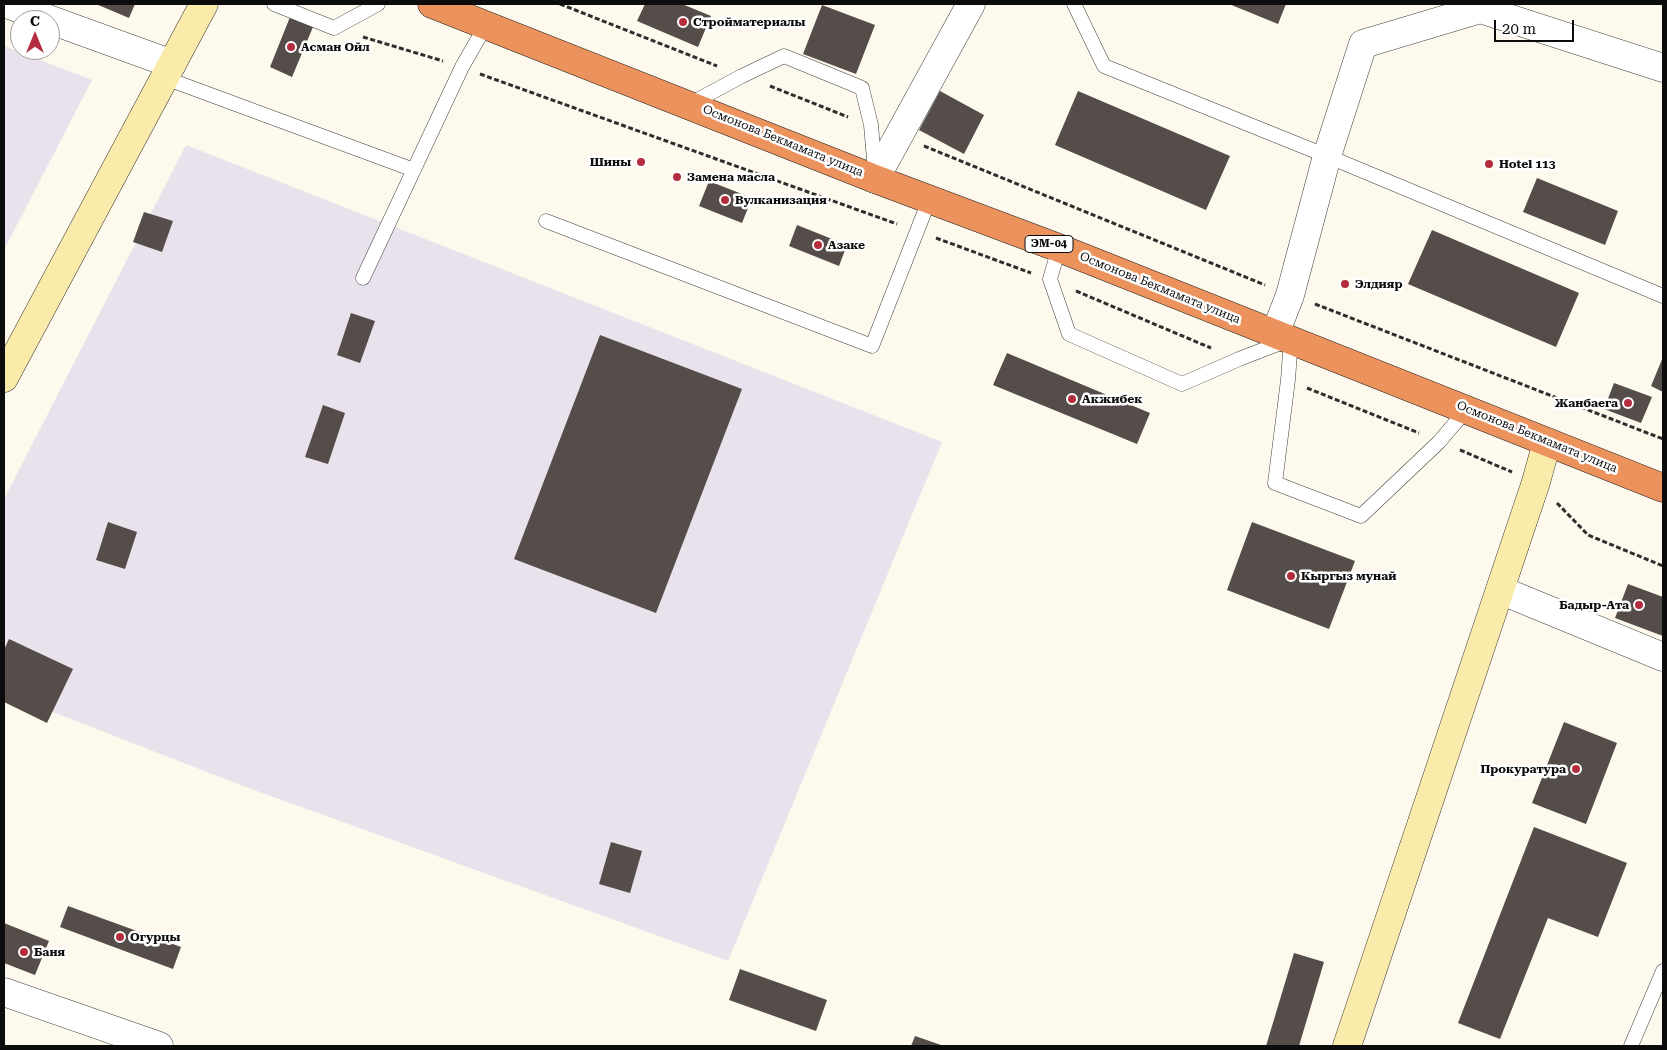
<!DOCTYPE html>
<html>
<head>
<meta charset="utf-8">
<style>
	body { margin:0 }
	#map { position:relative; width:1667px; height:1050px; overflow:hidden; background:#fef9ed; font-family:"Roboto Serif",serif }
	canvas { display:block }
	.frame { position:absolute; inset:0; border:5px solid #0c0c0c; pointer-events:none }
	.north { position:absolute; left:10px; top:10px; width:50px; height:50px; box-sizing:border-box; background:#fff; border:1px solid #9e9e9e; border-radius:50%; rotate:0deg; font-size:14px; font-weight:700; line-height:20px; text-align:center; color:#0c0c0c }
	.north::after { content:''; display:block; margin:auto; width:18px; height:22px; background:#b42d3f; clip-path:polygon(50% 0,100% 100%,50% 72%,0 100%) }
	.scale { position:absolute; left:1494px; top:20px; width:80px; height:22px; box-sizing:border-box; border:2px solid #0c0c0c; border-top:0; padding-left:6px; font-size:15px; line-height:18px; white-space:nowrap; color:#0c0c0c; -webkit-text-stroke:4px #fff; paint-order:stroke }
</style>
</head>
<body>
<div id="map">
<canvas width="1667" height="1050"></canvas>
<div class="frame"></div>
<div class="north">С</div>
<div class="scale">20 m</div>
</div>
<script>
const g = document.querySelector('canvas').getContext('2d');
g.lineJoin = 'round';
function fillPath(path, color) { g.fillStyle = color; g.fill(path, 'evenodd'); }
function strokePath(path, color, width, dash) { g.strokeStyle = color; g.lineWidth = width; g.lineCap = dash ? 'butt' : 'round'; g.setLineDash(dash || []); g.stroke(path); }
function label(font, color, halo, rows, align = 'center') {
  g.font = font + ' "Roboto Serif",serif'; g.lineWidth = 5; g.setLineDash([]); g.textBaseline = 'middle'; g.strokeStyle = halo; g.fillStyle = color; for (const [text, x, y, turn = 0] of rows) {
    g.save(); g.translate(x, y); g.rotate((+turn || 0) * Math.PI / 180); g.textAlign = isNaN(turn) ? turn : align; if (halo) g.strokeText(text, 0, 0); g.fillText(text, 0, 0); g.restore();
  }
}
const industrial = new Path2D(`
	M 4,46 L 92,80 L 4,250 Z
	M 186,145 L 942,442 L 728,961 L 243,786 L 4,693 L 4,499 Z`);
const building = new Path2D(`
	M 96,4 L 135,4 L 129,18 Z
	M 645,4 L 682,4 L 711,16 L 698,47 L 637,21 Z
	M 1229,4 L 1286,4 L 1278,24 Z
	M 822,5 L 875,25 L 856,74 L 803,54 Z
	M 290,17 L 313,27 L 292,77 L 270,67 Z
	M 940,91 L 984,115 L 964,154 L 919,130 Z
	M 1078,91 L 1230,156 L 1206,210 L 1055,145 Z
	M 1537,178 L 1618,211 L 1605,245 L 1523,212 Z
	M 709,181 L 752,198 L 742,223 L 699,206 Z
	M 144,212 L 173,221 L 162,252 L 133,242 Z
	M 797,225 L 847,245 L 839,266 L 789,246 Z
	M 1432,230 L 1579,293 L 1556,347 L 1408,284 Z
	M 351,313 L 375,321 L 360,363 L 337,355 Z
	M 600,335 L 742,389 L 656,613 L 514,559 Z
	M 1007,353 L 1150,413 L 1137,444 L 993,385 Z
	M 1663,357 L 1663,392 L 1651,386 Z
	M 1614,383 L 1652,397 L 1641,423 L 1604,409 Z
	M 323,405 L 345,413 L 328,464 L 305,457 Z
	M 108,522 L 137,532 L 125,569 L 96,560 Z
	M 1252,522 L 1355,561 L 1329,629 L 1227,590 Z
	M 1628,584 L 1663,597 L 1663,636 L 1615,618 Z
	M 9,639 L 73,669 L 47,723 L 4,702 L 4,650 Z
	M 1564,722 L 1617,743 L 1586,824 L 1532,803 Z
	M 1534,827 L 1627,863 L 1598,937 L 1548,918 L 1500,1039 L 1458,1023 Z
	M 611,842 L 642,851 L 630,893 L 599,884 Z
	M 68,906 L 181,947 L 173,969 L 60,927 Z
	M 4,923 L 49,941 L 35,975 L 4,963 Z
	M 1294,953 L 1324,962 L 1299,1046 L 1266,1046 Z
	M 740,969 L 827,1000 L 816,1031 L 729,1000 Z
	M 915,1036 L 944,1046 L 911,1046 Z`);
const path = new Path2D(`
	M 560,4 L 717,66
	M 363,37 L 443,61
	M 480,74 L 897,224
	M 770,86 L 848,117
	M 924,146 L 1265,285
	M 936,238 L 1031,273
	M 1076,291 L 1211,348
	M 1315,304 L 1663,439
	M 1307,388 L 1419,433
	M 1460,450 L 1512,472
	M 1557,503 L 1588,535 L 1663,566`);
const lane = new Path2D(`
	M 274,4 L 334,28 L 378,4
	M 1074,4 L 1104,66 L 1327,156 L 1663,296
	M 165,78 L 414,170
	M 690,104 L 742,76 L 784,56 L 862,88 L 871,125 L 875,171
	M 546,221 L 872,346 L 930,198
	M 1059,248 L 1050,279 L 1069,334 L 1182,384 L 1239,359 L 1291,339 L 1288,380 L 1275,483 L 1361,516 L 1439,442 L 1467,409
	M 363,278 L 462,67 L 486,25
	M 1631,1046 L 1663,971`);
const street = new Path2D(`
	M 7,4 L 172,64
	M 875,179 L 971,4
	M 1275,334 L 1290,295 L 1327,156 L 1363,44 L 1480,9 L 1663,68
	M 1500,590 L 1663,657
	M 4,992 L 159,1046`);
const secondary = new Path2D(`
	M 4,378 L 204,4
	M 1347,1046 L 1536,482 L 1547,442`);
const highway = new Path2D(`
	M 432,4 L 875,179 L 1059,248 L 1663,488`);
const markers = [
	[683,22,5,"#b42d3f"],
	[291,47,5,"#b42d3f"],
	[641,162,5,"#b42d3f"],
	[1489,164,5,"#b42d3f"],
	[677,177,5,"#b42d3f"],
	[725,200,5,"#b42d3f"],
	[818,245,5,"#b42d3f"],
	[1345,284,5,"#b42d3f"],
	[1072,399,5,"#b42d3f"],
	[1628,403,5,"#b42d3f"],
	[1291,576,5,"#b42d3f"],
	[1639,605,5,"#b42d3f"],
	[1576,769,5,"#b42d3f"],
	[120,937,5,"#b42d3f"],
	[24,952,5,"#b42d3f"]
];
const shields = [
	[1049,244,48]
];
const shieldNames = [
	["ЭМ-04",1049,244]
];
const poiNames = [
	["Стройматериалы",693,22],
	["Асман Ойл",301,47],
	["Шины",631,162,"right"],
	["Hotel 113",1499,164],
	["Замена масла",687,177],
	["Вулканизация",735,200],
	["Азаке",828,245],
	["Элдияр",1355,284],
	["Акжибек",1082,399],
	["Жанбаега",1618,403,"right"],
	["Кыргыз мунай",1301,576],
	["Бадыр-Ата",1629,605,"right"],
	["Прокуратура",1566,769,"right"],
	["Огурцы",130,937],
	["Баня",34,952]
];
const streetNames = [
	["Осмонова Бекмамата улица",783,141,22],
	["Осмонова Бекмамата улица",1160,288,22],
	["Осмонова Бекмамата улица",1537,437,22]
];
fillPath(industrial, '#e9e1eb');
fillPath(building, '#544d49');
strokePath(lane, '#3f3f3f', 15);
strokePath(street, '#3f3f3f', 29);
strokePath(secondary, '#2e2e2e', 29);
strokePath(highway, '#1d1d1d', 29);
strokePath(path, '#2e2e2e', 3, [5, 2.5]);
strokePath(lane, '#fff', 14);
strokePath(street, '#fff', 28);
strokePath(secondary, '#faebab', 28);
strokePath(highway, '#ec925d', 28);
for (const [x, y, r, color] of markers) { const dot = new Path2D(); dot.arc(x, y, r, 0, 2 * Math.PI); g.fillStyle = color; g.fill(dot); strokePath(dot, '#fff', 2); }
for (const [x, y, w] of shields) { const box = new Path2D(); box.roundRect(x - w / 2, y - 8.5, w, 17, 4); g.fillStyle = '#fff'; g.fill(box); strokePath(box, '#0c0c0c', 1); }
label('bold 11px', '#0c0c0c', null, shieldNames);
label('bold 12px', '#0c0c0c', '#fff', poiNames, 'left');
label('12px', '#0c0c0c', '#fff', streetNames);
</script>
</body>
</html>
